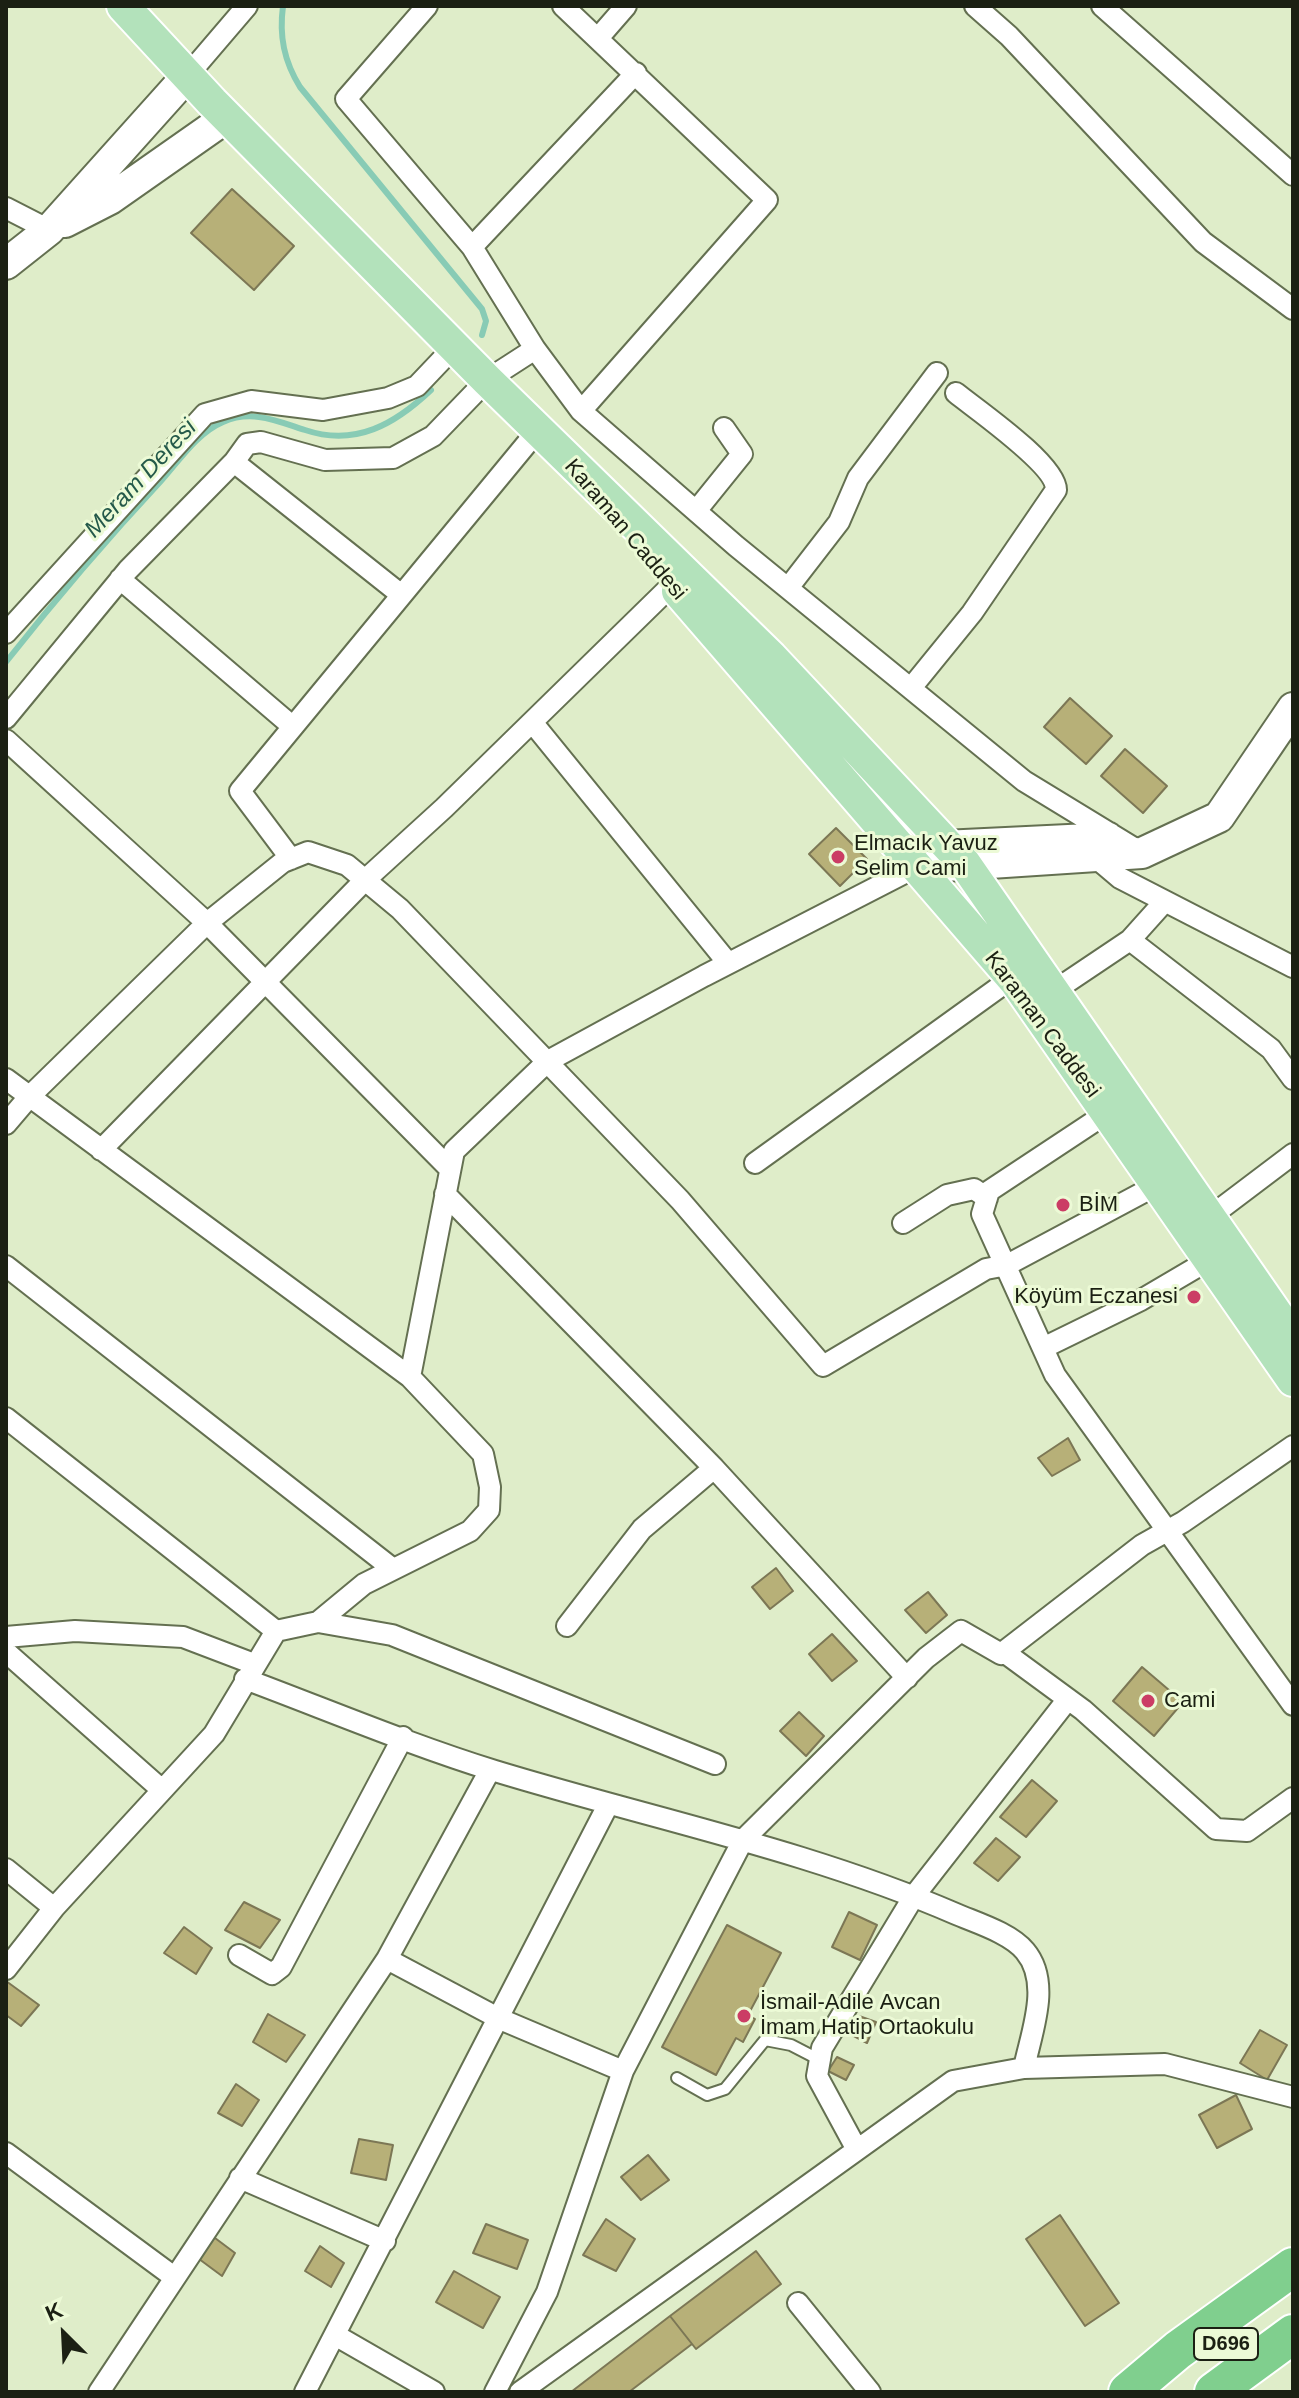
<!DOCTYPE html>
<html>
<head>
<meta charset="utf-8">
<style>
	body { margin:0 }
	#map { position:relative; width:1299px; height:2398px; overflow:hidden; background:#dfedc9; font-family:Arial,sans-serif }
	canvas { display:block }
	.frame { position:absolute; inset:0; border:8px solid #1b2013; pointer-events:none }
	.north { position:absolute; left:24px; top:2294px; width:80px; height:80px; -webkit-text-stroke:6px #ecfad6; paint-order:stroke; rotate:336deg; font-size:22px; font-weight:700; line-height:32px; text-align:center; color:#1b2013 }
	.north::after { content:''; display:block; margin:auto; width:28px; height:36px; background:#1b2013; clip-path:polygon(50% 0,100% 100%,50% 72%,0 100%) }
</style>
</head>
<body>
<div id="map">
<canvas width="1299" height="2398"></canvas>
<div class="frame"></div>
<div class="north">K</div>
</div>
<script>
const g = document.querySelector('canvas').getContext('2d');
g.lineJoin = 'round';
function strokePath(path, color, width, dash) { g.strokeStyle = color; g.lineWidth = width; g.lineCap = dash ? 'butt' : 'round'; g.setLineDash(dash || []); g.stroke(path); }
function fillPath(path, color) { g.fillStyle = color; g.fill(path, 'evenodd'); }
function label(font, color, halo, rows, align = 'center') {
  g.font = font + ' Arial,sans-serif'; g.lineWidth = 6; g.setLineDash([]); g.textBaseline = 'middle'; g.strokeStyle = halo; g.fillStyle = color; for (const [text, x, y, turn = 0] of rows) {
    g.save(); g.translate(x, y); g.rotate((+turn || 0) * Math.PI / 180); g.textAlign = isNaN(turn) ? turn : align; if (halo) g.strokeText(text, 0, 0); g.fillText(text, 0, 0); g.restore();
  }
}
const stream = new Path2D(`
	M 283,6 C 279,36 284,61 300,87 L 482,309 L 486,321 L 482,335
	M 6,662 C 55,600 107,539 161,481 C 179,461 197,433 223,422 C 252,409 277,421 305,430 C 356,447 395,424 431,390`);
const building = new Path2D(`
	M 232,189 L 294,246 L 254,290 L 191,233 Z
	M 1070,698 L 1112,736 L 1086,764 L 1044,727 Z
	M 1125,749 L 1167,786 L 1143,813 L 1101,776 Z
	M 836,828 L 867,859 L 840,886 L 809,854 Z
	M 1068,1438 L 1080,1460 L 1052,1476 L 1038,1458 Z
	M 776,1568 L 793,1591 L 770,1609 L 752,1587 Z
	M 928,1592 L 947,1615 L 926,1633 L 905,1610 Z
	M 832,1634 L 857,1661 L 832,1681 L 809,1654 Z
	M 1142,1667 L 1183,1702 L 1154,1736 L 1113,1701 Z
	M 799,1712 L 824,1736 L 806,1756 L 780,1731 Z
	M 1032,1780 L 1057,1801 L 1026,1837 L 1000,1817 Z
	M 996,1838 L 1020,1857 L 998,1881 L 974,1863 Z
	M 244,1902 L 280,1920 L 260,1948 L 225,1930 Z
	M 849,1912 L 877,1925 L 860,1960 L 832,1947 Z
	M 727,1925 L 781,1953 L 748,2015 L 755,2019 L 743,2042 L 736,2038 L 716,2075 L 662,2047 Z
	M 184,1927 L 212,1948 L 196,1974 L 164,1953 Z
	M 6,1981 L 39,2005 L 21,2026 L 6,2015 Z
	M 268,2014 L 305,2035 L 286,2062 L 253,2042 Z
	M 859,2016 L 876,2022 L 867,2043 L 850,2034 Z
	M 1260,2030 L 1287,2045 L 1267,2080 L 1240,2063 Z
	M 837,2057 L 854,2065 L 846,2080 L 828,2071 Z
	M 236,2084 L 259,2100 L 242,2126 L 218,2113 Z
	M 1236,2095 L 1252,2129 L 1217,2148 L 1199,2115 Z
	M 359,2139 L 393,2145 L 386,2180 L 351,2173 Z
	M 648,2155 L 669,2180 L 641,2200 L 621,2177 Z
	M 1060,2215 L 1119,2303 L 1085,2326 L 1026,2239 Z
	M 606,2219 L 635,2239 L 616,2271 L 583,2255 Z
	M 486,2224 L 528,2240 L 517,2269 L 473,2253 Z
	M 211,2235 L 235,2253 L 222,2276 L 195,2256 Z
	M 320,2246 L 344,2263 L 331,2287 L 305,2271 Z
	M 756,2251 L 781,2284 L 696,2349 L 670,2316 Z
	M 454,2271 L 500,2297 L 483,2328 L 436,2302 Z
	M 670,2316 L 692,2344 L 629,2392 L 571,2392 Z`);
const lane = new Path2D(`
	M 677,2078 L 707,2095 L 725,2089 L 765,2040 L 791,2045 L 820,2060`);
const street = new Path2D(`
	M 427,6 L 346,99 L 472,247 L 535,349 L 581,411 L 736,546 L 1024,781 L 1142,853
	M 563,6 L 767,200 L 581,411
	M 975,6 L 1009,36 L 1203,242 L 1293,309
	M 1102,6 L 1293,175
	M 599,37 L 626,6
	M 188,75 L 247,6
	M 6,208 L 49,230
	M 472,247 L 636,73
	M 234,462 L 247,444 L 261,442 L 325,460 L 393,458 L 433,436 L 487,380 L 535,349
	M 696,511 L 742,454 L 724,428
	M 120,579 L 292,726
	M 788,588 L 839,522 L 858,478 L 937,373
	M 6,633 L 205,414 L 251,401 L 323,410 L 388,398 L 417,386 L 455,346
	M 911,688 L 972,613 L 1056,490 C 1057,465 977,410 956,393
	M 6,718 L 128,570 L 234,462 L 399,593
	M 532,722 L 728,963
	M 6,740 L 207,923 L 450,1169
	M 943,841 L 1110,833
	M 1094,856 L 1120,878 L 1293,967
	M 291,859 L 240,791 L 538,430
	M 1130,940 L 1271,1049 L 1293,1079
	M 1054,991 L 1130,940 L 1165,901
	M 6,1079 L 410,1377
	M 1107,1113 L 989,1191 L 982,1214 L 1055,1375 L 1293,1705
	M 6,1124 L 29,1097 L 207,923 L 283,862 L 308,852 L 347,865 L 400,909 L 680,1200 L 823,1366 L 986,1269 L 1007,1265 L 1157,1185
	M 101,1150 L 365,880 L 444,808 L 672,585
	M 755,1163 L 1012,978
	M 445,1194 L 714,1468 L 907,1678
	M 1211,1216 L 1293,1154
	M 903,1223 L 947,1195 L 974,1189 L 987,1198
	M 6,1266 L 393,1569
	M 1043,1348 L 1141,1300 L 1209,1260
	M 6,1418 L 276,1631
	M 318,1622 L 392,1635 L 715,1764
	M 567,1626 L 642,1529 L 714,1468
	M 6,1637 L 75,1631 L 183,1637 L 254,1664
	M 6,1652 L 162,1790
	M 1004,1652 L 1083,1710 L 1216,1829 L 1247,1831 L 1293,1798
	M 245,1679 C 328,1710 411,1745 495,1771 C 649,1818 808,1850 956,1914 C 977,1923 1010,1933 1025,1951 C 1052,1983 1031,2033 1024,2068
	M 6,1869 L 54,1908
	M 239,1955 L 272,1974 L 281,1967 L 403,1737
	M 387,1959 L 500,2019 L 623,2071
	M 6,1969 L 54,1908 L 214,1734 L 276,1631 L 318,1622 L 364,1584 L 470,1531 L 489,1510 L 490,1487 L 483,1454 L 410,1377 L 454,1151 L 548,1061 L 704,976 L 914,868
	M 856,2148 L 817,2076 L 822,2048 L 914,1896 L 1068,1699
	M 6,2153 L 174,2277
	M 240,2178 L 385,2241
	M 798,2303 L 870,2392
	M 335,2335 L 434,2392
	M 99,2392 L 387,1959 L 490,1770
	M 305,2392 L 608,1805
	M 495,2392 L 547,2292 L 623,2071 L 743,1840 L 926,1658 L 961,1631 L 1001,1654 L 1142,1545 L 1183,1522 L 1293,1446
	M 520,2392 L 953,2081 L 1024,2068 L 1165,2064 L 1293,2097`);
const secondary = new Path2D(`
	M 65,222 L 110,199 L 227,117
	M 6,264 L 49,230 L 188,75
	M 914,868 L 1142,853 L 1219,817 L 1293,708`);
const primary = new Path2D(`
	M 123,6 L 212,102 L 487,380 L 771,657 L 965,864 L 1293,1338
	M 678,591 L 1016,982 L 1293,1380`);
const highway = new Path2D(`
	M 1128,2392 L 1178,2350 L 1293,2267
	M 1214,2392 L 1293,2334`);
const markers = [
	[838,857,8,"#cb3d65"],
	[1063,1205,8,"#cb3d65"],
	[1194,1297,8,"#cb3d65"],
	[1148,1701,8,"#cb3d65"],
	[744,2016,8,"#cb3d65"]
];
const shields = [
	[1226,2344,64]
];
const shieldNames = [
	["D696",1226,2344]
];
const streetNames = [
	["Karaman Caddesi",625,530,50],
	["Karaman Caddesi",1042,1025,53]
];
const poiNames = [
	["Elmacık Yavuz",854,844],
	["Selim Cami",854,869],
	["BİM",1079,1205],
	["Köyüm Eczanesi",1178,1297,"right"],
	["Cami",1164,1701],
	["İsmail-Adile Avcan",760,2003],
	["İmam Hatip Ortaokulu",760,2028]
];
const waterNames = [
	["Meram Deresi",141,479,-47]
];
strokePath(stream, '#88cbb5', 6);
fillPath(building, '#b7b078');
strokePath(building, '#7c7755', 2);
strokePath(lane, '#647051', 14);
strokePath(street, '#647051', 24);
strokePath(secondary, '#647051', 34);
strokePath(primary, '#fff', 36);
strokePath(highway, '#fff', 42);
strokePath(lane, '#fff', 10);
strokePath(street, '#fff', 20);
strokePath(secondary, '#fff', 30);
strokePath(primary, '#b3e2bb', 32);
strokePath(highway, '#80cf8e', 38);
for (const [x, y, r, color] of markers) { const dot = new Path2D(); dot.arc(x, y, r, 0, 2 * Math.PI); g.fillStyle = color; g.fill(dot); strokePath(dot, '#ecfad6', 3); }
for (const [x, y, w] of shields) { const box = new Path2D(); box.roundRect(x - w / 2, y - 16, w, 32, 6); g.fillStyle = '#ecfad6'; g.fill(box); strokePath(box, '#1b2013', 2); }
label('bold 20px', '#1b2013', null, shieldNames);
label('22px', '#1b2013', '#ecfad6', streetNames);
label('22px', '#1b2013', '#ecfad6', poiNames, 'left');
label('italic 24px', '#24594a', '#ecfad6', waterNames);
</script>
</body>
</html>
